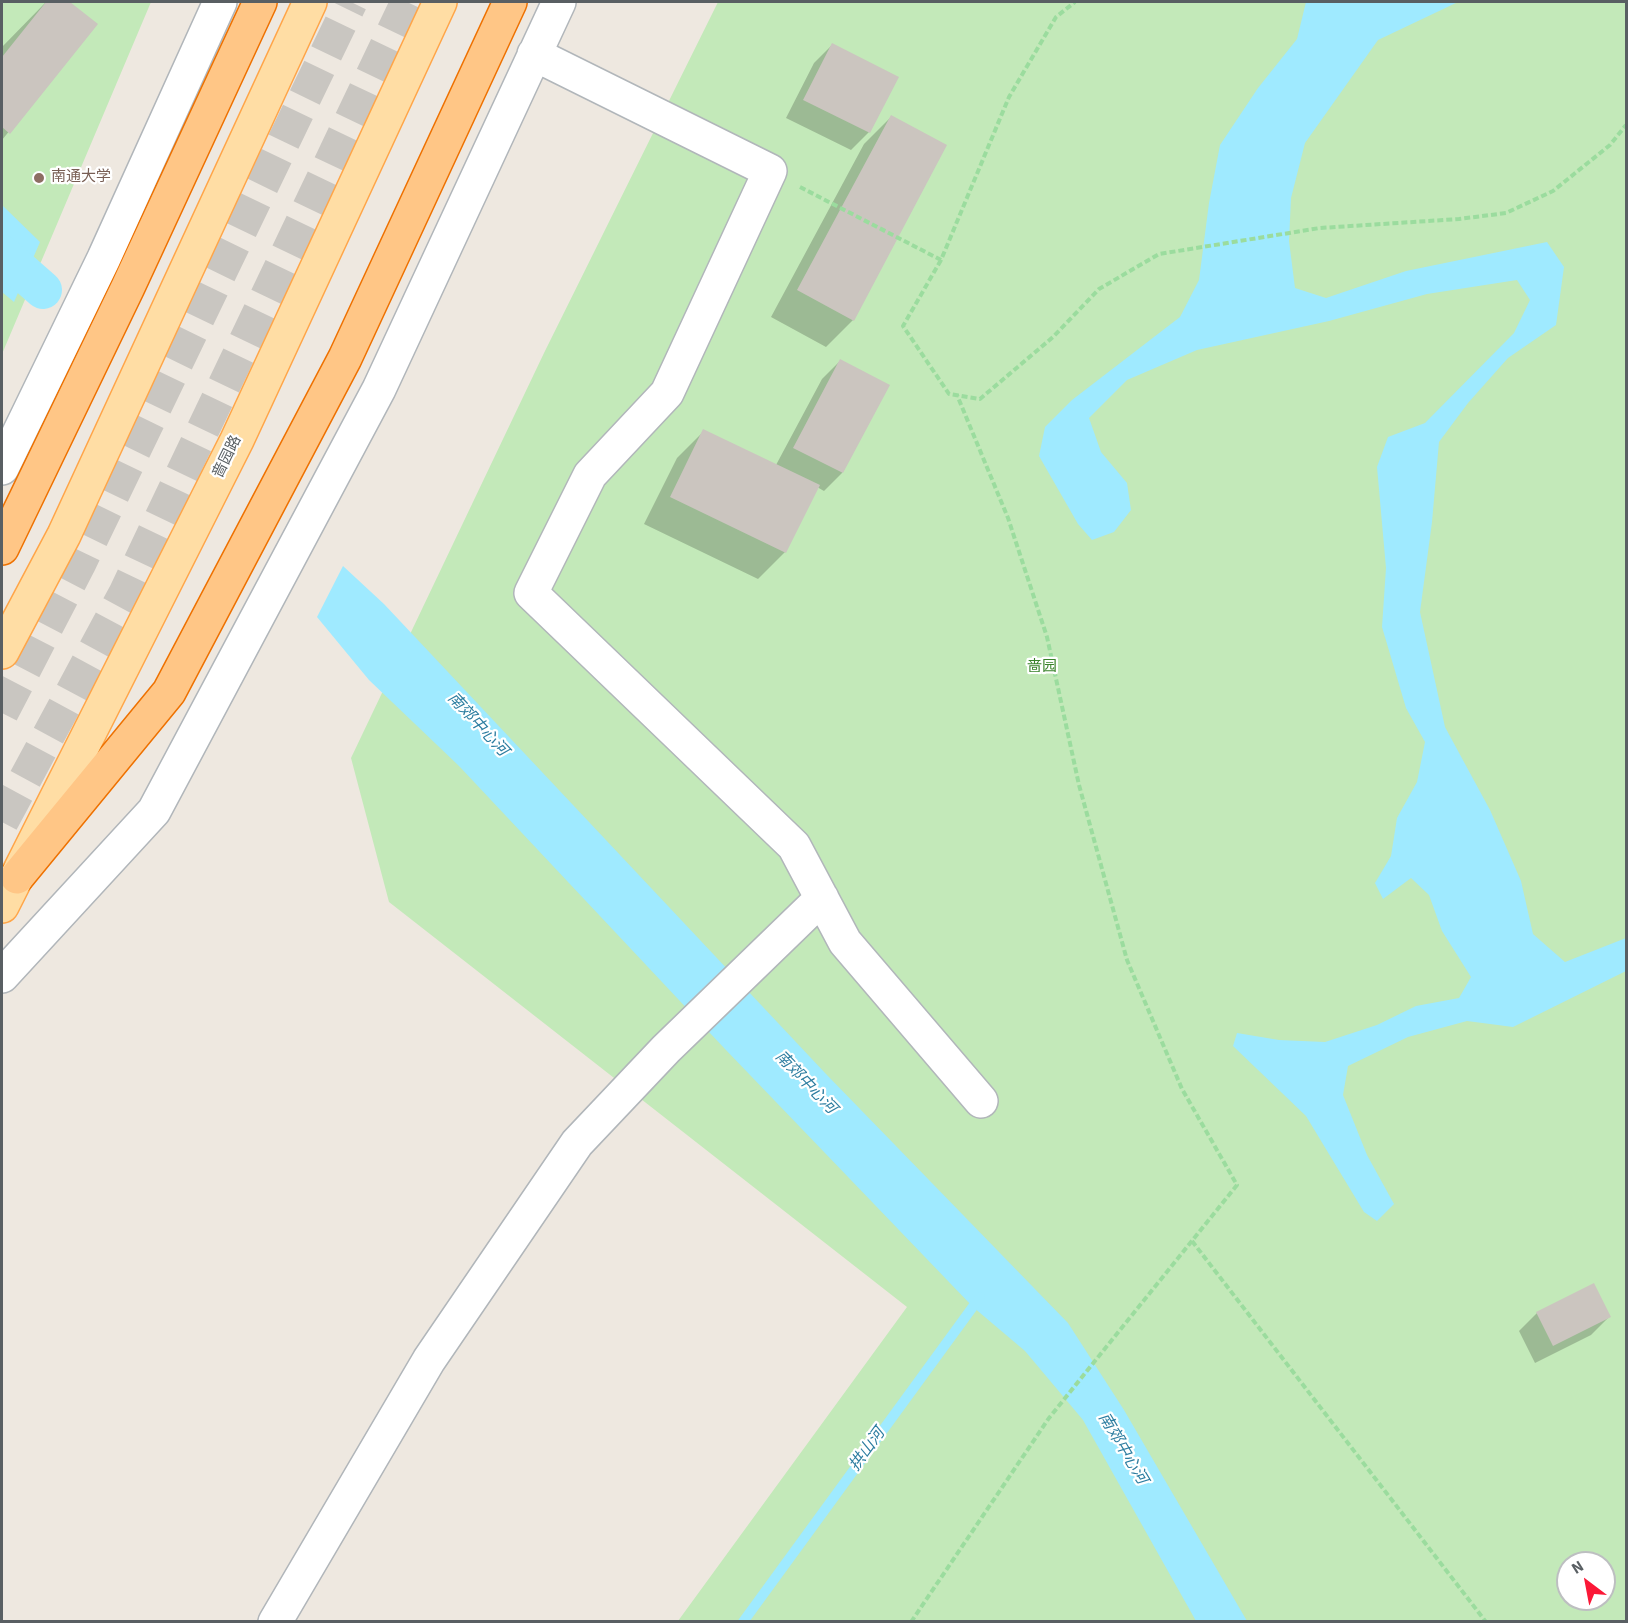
<!DOCTYPE html>
<html>
<head>
<meta charset="utf-8">
<style>
	body { margin:0 }
	#map { position:relative; width:1628px; height:1623px; overflow:hidden; background:#eee8e0; font-family:"Source Sans 3",sans-serif }
	canvas { display:block }
	.frame { position:absolute; inset:0; border:3px solid #595f63; pointer-events:none }
	.north { position:absolute; left:1556px; top:1551px; width:60px; height:60px; box-sizing:border-box; background:#fff; border:2px solid #bdbfc1; border-radius:50%; rotate:328deg; font-size:16px; font-weight:700; line-height:24px; text-align:center; color:#595f63 }
	.north::after { content:''; display:block; margin:auto; width:21px; height:27px; background:#fb1837; clip-path:polygon(50% 0,100% 100%,50% 72%,0 100%) }
</style>
</head>
<body>
<div id="map">
<canvas width="1628" height="1623"></canvas>
<div class="frame"></div>
<div class="north">N</div>
</div>
<script>
const g = document.querySelector('canvas').getContext('2d');
g.lineJoin = 'round';
function fillPath(path, color) { g.fillStyle = color; g.fill(path, 'evenodd'); }
function strokePath(path, color, width, dash) { g.strokeStyle = color; g.lineWidth = width; g.lineCap = dash ? 'butt' : 'round'; g.setLineDash(dash || []); g.stroke(path); }
function label(font, color, halo, rows, align = 'center') {
  g.font = font + ' "Source Sans 3","Noto Sans SC",sans-serif'; g.lineWidth = 4.5; g.setLineDash([]); g.textBaseline = 'middle'; g.strokeStyle = halo; g.fillStyle = color; for (const [text, x, y, turn = 0] of rows) {
    g.save(); g.translate(x, y); g.rotate((+turn || 0) * Math.PI / 180); g.textAlign = isNaN(turn) ? turn : align; if (halo) g.strokeText(text, 0, 0); g.fillText(text, 0, 0); g.restore();
  }
}
const green = new Path2D(`
	M 2,2 L 151,2 L 2,354 Z
	M 718,2 L 1626,2 L 1626,1621 L 678,1621 L 907,1307 L 389,902 L 351,758 L 544,353 ZM 1568,1563 L 1604,1563 L 1604,1599 L 1568,1599 Z`);
const water = new Path2D(`
	M 1306,2 L 1458,2 L 1378,40 L 1305,143 L 1291,198 L 1289,241 L 1295,288 L 1326,298 L 1406,271 L 1547,242 L 1564,267 L 1556,325 L 1508,358 L 1468,403 L 1439,442 L 1432,522 L 1420,612 L 1445,727 L 1490,810 L 1521,881 L 1533,934 L 1565,962 L 1626,938 L 1626,971 L 1513,1027 L 1467,1021 L 1408,1037 L 1348,1066 L 1343,1095 L 1367,1155 L 1394,1204 L 1377,1221 L 1364,1212 L 1306,1116 L 1233,1046 L 1237,1033 L 1279,1040 L 1325,1042 L 1377,1025 L 1416,1006 L 1459,998 L 1471,977 L 1442,931 L 1429,895 L 1411,878 L 1383,899 L 1375,883 L 1391,856 L 1397,818 L 1417,782 L 1425,742 L 1406,708 L 1382,627 L 1386,568 L 1377,467 L 1388,437 L 1425,423 L 1514,333 L 1530,300 L 1517,280 L 1427,294 L 1329,321 L 1197,350 L 1127,380 L 1089,418 L 1101,452 L 1127,483 L 1131,510 L 1114,532 L 1092,540 L 1078,524 L 1039,456 L 1045,427 L 1072,400 L 1180,317 L 1199,280 L 1209,203 L 1220,145 L 1258,88 L 1297,39 Z
	M 2,205 L 40,242 L 14,302 L 2,292 Z
	M 343,566 L 384,604 L 826,1074 L 1068,1323 L 1124,1410 L 1247,1621 L 1196,1621 L 1083,1420 L 1025,1351 L 973,1307 L 725,1049 L 459,766 L 369,680 L 317,617 Z`);
const shadow = new Path2D(`
	M 46,2 L 67,2 L 96,24 L 2,140 L 2,47 Z
	M 832,45 L 897,78 L 869,132 L 851,150 L 786,118 L 814,63 Z
	M 891,117 L 853,320 L 826,347 L 771,317 L 864,144 Z
	M 840,361 L 888,386 L 842,473 L 824,491 L 817,487 L 785,552 L 758,579 L 644,524 L 677,458 L 704,431 L 776,465 L 822,379 Z
	M 1537,1313 L 1609,1317 L 1591,1335 L 1535,1363 L 1519,1331 Z`);
const stream = new Path2D(`
	M 743,1622 L 980,1297`);
const canal = new Path2D(`
	M 2,254 L 43,290`);
const building = new Path2D(`
	M 46,2 L 70,2 L 98,24 L 10,134 L 2,127 L 2,57 Z
	M 832,43 L 899,77 L 870,133 L 803,100 Z
	M 891,115 L 947,145 L 854,321 L 797,290 Z
	M 840,359 L 890,385 L 843,473 L 793,448 Z
	M 703,429 L 820,485 L 786,553 L 670,497 Z
	M 1594,1283 L 1611,1317 L 1553,1346 L 1536,1312 Z`);
const highwayTunnel = new Path2D(`
	M 2,713 L 79,565 L 351,2
	M 2,822 L 125,593 L 407,2`);
const path = new Path2D(`
	M 800,187 L 941,260 L 1009,97 L 1056,17 L 1075,2
	M 941,260 L 903,326 L 949,394 L 980,399 L 1053,337 L 1099,289 L 1159,254 L 1320,228 L 1459,219 L 1506,213 L 1553,191 L 1610,145 L 1626,125
	M 1192,1241 L 1486,1622
	M 911,1622 L 1049,1418 L 1237,1185 L 1182,1089 L 1127,960 L 1079,785 L 1047,637 L 1008,518 L 957,395`);
const minor = new Path2D(`
	M 534,54 L 770,171 L 667,393 L 590,475 L 531,593 L 794,846 L 845,942 L 981,1101
	M 2,468 L 104,258 L 220,2
	M 2,976 L 154,811 L 379,389 L 559,2
	M 275,1622 L 429,1360 L 577,1143 L 666,1049 L 822,898`);
const major = new Path2D(`
	M 2,652 L 64,535 L 310,2
	M 2,906 L 237,440 L 440,2`);
const highway = new Path2D(`
	M 2,548 L 128,287 L 260,2
	M 17,877 L 169,692 L 345,358 L 510,2`);
const markers = [
	[39,178,6,"#8d6e63"]
];
const educationNames = [
	["南通大学",51,178]
];
const streetNames = [
	["啬园路",228,457,-64]
];
const parkNames = [
	["啬园",1042,668]
];
const waterNames = [
	["南郊中心河",477,725,47],
	["南郊中心河",805,1083,46],
	["南郊中心河",1122,1449,59],
	["拱山河",868,1450,-54]
];
fillPath(green, '#c3e9b9');
fillPath(water, '#9feaff');
fillPath(shadow, '#0003');
strokePath(stream, '#9feaff', 10);
strokePath(canal, '#9feaff', 38);
fillPath(building, '#cbc5bf');
strokePath(highwayTunnel, '#c9c6c1', 33, [33, 16]);
strokePath(minor, '#b1b6ba', 36);
strokePath(major, '#ffa548', 36);
strokePath(highway, '#ee7100', 36);
strokePath(path, '#9bdc9e', 4, [6, 3]);
strokePath(minor, '#fff', 33);
strokePath(major, '#ffdda4', 33);
strokePath(highway, '#ffc686', 33);
for (const [x, y, r, color] of markers) { const dot = new Path2D(); dot.arc(x, y, r, 0, 2 * Math.PI); g.fillStyle = color; g.fill(dot); strokePath(dot, '#fff', 2); }
label('15px', '#785e54', '#fff', educationNames, 'left');
label('15px', '#595f63', '#fff', streetNames);
label('15px', '#39822a', '#fff', parkNames);
label('italic 16px', '#2c7da0', '#fff', waterNames);
</script>
</body>
</html>
